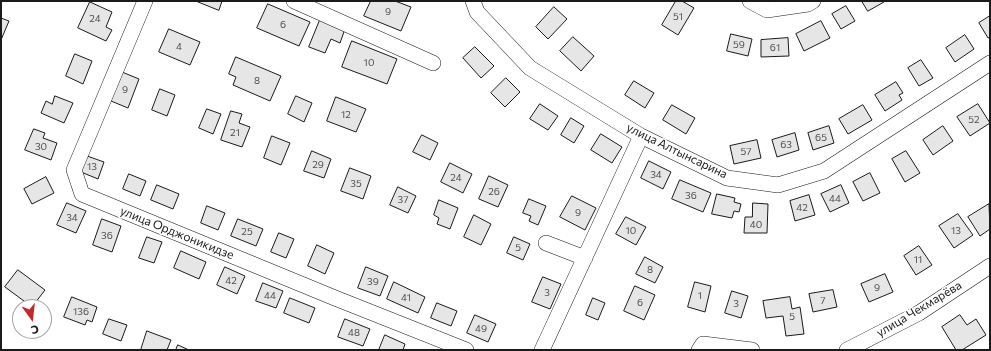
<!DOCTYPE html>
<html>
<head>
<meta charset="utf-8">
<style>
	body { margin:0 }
	#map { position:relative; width:991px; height:351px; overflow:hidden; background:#fff; font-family:Commissioner,sans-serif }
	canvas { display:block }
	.frame { position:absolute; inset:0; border:2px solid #1a1a1a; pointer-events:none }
	.north { position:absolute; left:12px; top:299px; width:40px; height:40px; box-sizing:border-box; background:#fff; border:1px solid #a3a3a3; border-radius:50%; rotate:165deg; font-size:11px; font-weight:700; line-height:16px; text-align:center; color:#1a1a1a }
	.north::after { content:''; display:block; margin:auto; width:14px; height:18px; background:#c62828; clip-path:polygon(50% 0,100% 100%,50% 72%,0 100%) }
</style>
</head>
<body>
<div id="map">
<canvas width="991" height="351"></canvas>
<div class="frame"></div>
<div class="north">С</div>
</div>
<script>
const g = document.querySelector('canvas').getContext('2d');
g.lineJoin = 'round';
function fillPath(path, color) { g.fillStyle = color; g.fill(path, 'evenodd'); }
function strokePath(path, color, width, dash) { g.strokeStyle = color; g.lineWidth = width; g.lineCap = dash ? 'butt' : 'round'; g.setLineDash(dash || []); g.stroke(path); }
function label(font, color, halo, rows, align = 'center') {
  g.font = font + ' Commissioner,sans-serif'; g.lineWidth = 3; g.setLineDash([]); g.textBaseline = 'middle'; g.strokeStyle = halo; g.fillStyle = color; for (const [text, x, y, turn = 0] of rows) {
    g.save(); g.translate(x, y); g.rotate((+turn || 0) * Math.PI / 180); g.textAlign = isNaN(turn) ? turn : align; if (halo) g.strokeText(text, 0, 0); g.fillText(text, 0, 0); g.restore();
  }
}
const building = new Path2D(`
	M 196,1 L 222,1 L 219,10 Z
	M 371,1 L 395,1 L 411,7 L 401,31 L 364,16 Z
	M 676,1 L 682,1 L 694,8 L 678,35 L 662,25 Z
	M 862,1 L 883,1 L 884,2 L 868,11 Z
	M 90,2 L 112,12 L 106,27 L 112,30 L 106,41 L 78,28 Z
	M 268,4 L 310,22 L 299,46 L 257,28 Z
	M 846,6 L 855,21 L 841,29 L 832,14 Z
	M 554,7 L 567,19 L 548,39 L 536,27 Z
	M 990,16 L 990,37 L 988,38 L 979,23 Z
	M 1,18 L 9,21 L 1,40 Z
	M 320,20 L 345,29 L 340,43 L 331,39 L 325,53 L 309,47 Z
	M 821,21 L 830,38 L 804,51 L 796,34 Z
	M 169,29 L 200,42 L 190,65 L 159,52 Z
	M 731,34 L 752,39 L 748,56 L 727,51 Z
	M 965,35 L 974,49 L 955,62 L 946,48 Z
	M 573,37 L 594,56 L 581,71 L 560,51 Z
	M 788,38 L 789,56 L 761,57 L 761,40 Z
	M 352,41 L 397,59 L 387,84 L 342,67 Z
	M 475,47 L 494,66 L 481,78 L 463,58 Z
	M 75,54 L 92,61 L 83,84 L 66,76 Z
	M 236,57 L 281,76 L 270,101 L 233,85 L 236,77 L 229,74 Z
	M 921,60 L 933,78 L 919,86 L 908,68 Z
	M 122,72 L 139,79 L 128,108 L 111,101 Z
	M 506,78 L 520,92 L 505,107 L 491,93 Z
	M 634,81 L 654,93 L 645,108 L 625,95 Z
	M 896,82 L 903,93 L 899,95 L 902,100 L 885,111 L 875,95 Z
	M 160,89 L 175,95 L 167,116 L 152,110 Z
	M 55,96 L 73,103 L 64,123 L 41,113 L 46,101 L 52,104 Z
	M 296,96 L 312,103 L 304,122 L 288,114 Z
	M 336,97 L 366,109 L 356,132 L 327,121 Z
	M 540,104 L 558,116 L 548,130 L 530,119 Z
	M 978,104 L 990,123 L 970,136 L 957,117 Z
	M 672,105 L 695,118 L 686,134 L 663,120 Z
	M 863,105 L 872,120 L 848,134 L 839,119 Z
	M 207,109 L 221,114 L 213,134 L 199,128 Z
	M 231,111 L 242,114 L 239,123 L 250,127 L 242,147 L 221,140 Z
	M 571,118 L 584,126 L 574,143 L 561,135 Z
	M 829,126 L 834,143 L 813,150 L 808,133 Z
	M 943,126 L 953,141 L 933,155 L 923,140 Z
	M 34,129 L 45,133 L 43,138 L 57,143 L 51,160 L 25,150 Z
	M 795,133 L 799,150 L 777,157 L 772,140 Z
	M 601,134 L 622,147 L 612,163 L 591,150 Z
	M 422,135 L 438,143 L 430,160 L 413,152 Z
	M 272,136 L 290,143 L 281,165 L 264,158 Z
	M 757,140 L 761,158 L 734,164 L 730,146 Z
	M 312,151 L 331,159 L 324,178 L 304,171 Z
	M 906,151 L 920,173 L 905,182 L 892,159 Z
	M 87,156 L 104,162 L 98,179 L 81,172 Z
	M 649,161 L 671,172 L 663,189 L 641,178 Z
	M 450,163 L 472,174 L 463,193 L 441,182 Z
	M 350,168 L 371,176 L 363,199 L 341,191 Z
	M 870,173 L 880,193 L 863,201 L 853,182 Z
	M 129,174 L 146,181 L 140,196 L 123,189 Z
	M 489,176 L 508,185 L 498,207 L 479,199 Z
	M 46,177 L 54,193 L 32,204 L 24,189 Z
	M 680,180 L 711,193 L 703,212 L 672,199 Z
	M 157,185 L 179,194 L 173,209 L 151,200 Z
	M 841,185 L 849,203 L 830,212 L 821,194 Z
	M 398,187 L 416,196 L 408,213 L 390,205 Z
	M 717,194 L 735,198 L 734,202 L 741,204 L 739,212 L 734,211 L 732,218 L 712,214 Z
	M 809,195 L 815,215 L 795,221 L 790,201 Z
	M 572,196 L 596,208 L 585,230 L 560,217 Z
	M 529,199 L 546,206 L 538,225 L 529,221 L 531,216 L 523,213 Z
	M 439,200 L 458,208 L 450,229 L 437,224 L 439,218 L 434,215 Z
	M 67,203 L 86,211 L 76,233 L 57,225 Z
	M 753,203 L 768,204 L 767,233 L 744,233 L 745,217 L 752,217 Z
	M 989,204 L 990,229 L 980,236 L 968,217 Z
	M 207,206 L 225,213 L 218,230 L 201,223 Z
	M 958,214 L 973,235 L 954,248 L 939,226 Z
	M 474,215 L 491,224 L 481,245 L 464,237 Z
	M 626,217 L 646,227 L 636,245 L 616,234 Z
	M 102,219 L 121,226 L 112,252 L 93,245 Z
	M 238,219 L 263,229 L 256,246 L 231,236 Z
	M 279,233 L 294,239 L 286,258 L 271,252 Z
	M 147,237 L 162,242 L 154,263 L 139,258 Z
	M 514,237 L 530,244 L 523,260 L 507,253 Z
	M 317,245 L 334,253 L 325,274 L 308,266 Z
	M 919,246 L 932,265 L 916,275 L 904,256 Z
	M 181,251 L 206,262 L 199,279 L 174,268 Z
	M 645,257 L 663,267 L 655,283 L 636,274 Z
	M 225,267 L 245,276 L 237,294 L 217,285 Z
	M 366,267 L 388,276 L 380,296 L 358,288 Z
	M 18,270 L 45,290 L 32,307 L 5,287 Z
	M 885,274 L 893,292 L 869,302 L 861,284 Z
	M 543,277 L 561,284 L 550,309 L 532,302 Z
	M 394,282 L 425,297 L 418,313 L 387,299 Z
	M 695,282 L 711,286 L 705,312 L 688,307 Z
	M 263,283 L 283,291 L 276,308 L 256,301 Z
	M 635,286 L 655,295 L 644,320 L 624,311 Z
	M 833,290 L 837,307 L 813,312 L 809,294 Z
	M 732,291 L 748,296 L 741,318 L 725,313 Z
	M 72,297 L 97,307 L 92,322 L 87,320 L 85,325 L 64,317 Z
	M 790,297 L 792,309 L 800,307 L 804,334 L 786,336 L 783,316 L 766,318 L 763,301 Z
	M 290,298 L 315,308 L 309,323 L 284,313 Z
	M 593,298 L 605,303 L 598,320 L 586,315 Z
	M 437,303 L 457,311 L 451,326 L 431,318 Z
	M 475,315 L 496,324 L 488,342 L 467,333 Z
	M 960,315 L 967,325 L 976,319 L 986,335 L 962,350 L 956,350 L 942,327 Z
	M 109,319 L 127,325 L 121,341 L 103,334 Z
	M 345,319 L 370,329 L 363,346 L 338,337 Z
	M 147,331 L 171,340 L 167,350 L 141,350 Z
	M 385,335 L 405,344 L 403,350 L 379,350 Z
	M 178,345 L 189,350 L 176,350 Z`);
const minor = new Path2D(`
	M 145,1 L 74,170 L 82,194 L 335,298 L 466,350
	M 294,1 L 433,63
	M 473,1 L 477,12 L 530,68 L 641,136 L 727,178 L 778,185 L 824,171 L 990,63
	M 750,1 L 767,10 L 808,4 L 813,1
	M 546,243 L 585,258
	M 542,350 L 641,136
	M 699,350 L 703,344 L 752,350
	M 847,350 L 919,313 L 990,266`);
const numberNames = [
	["9",388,12],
	["51",678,17],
	["24",95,19],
	["6",283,25],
	["59",739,45],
	["4",179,47],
	["61",775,48],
	["10",369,63],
	["8",257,81],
	["9",125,90],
	["12",346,115],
	["52",974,120],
	["21",235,133],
	["65",821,138],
	["63",786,145],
	["30",41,147],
	["57",746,152],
	["29",318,165],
	["13",92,167],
	["34",656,175],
	["24",456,178],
	["35",356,184],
	["26",494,192],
	["36",691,196],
	["44",835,199],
	["37",403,200],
	["42",802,208],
	["9",578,213],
	["34",72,218],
	["40",756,225],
	["10",631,231],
	["13",956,231],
	["25",247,232],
	["36",107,236],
	["5",518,248],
	["11",918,260],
	["8",650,270],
	["42",231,281],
	["39",373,282],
	["9",877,288],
	["3",547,293],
	["44",270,296],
	["1",700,296],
	["41",406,298],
	["7",823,301],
	["6",640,303],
	["3",736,304],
	["136",81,312],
	["5",792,317],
	["49",481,329],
	["48",354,333]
];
const streetNames = [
	["улица Алтынсарина",677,151,26],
	["улица Орджоникидзе",177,233,22],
	["улица Чекмарёва",919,309,-31]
];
fillPath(building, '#e6e6e6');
strokePath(building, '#1a1a1a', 1);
strokePath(minor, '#1a1a1a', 16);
strokePath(minor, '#fff', 15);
label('10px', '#4d4d4d', null, numberNames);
label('12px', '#1a1a1a', '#fff', streetNames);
</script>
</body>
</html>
